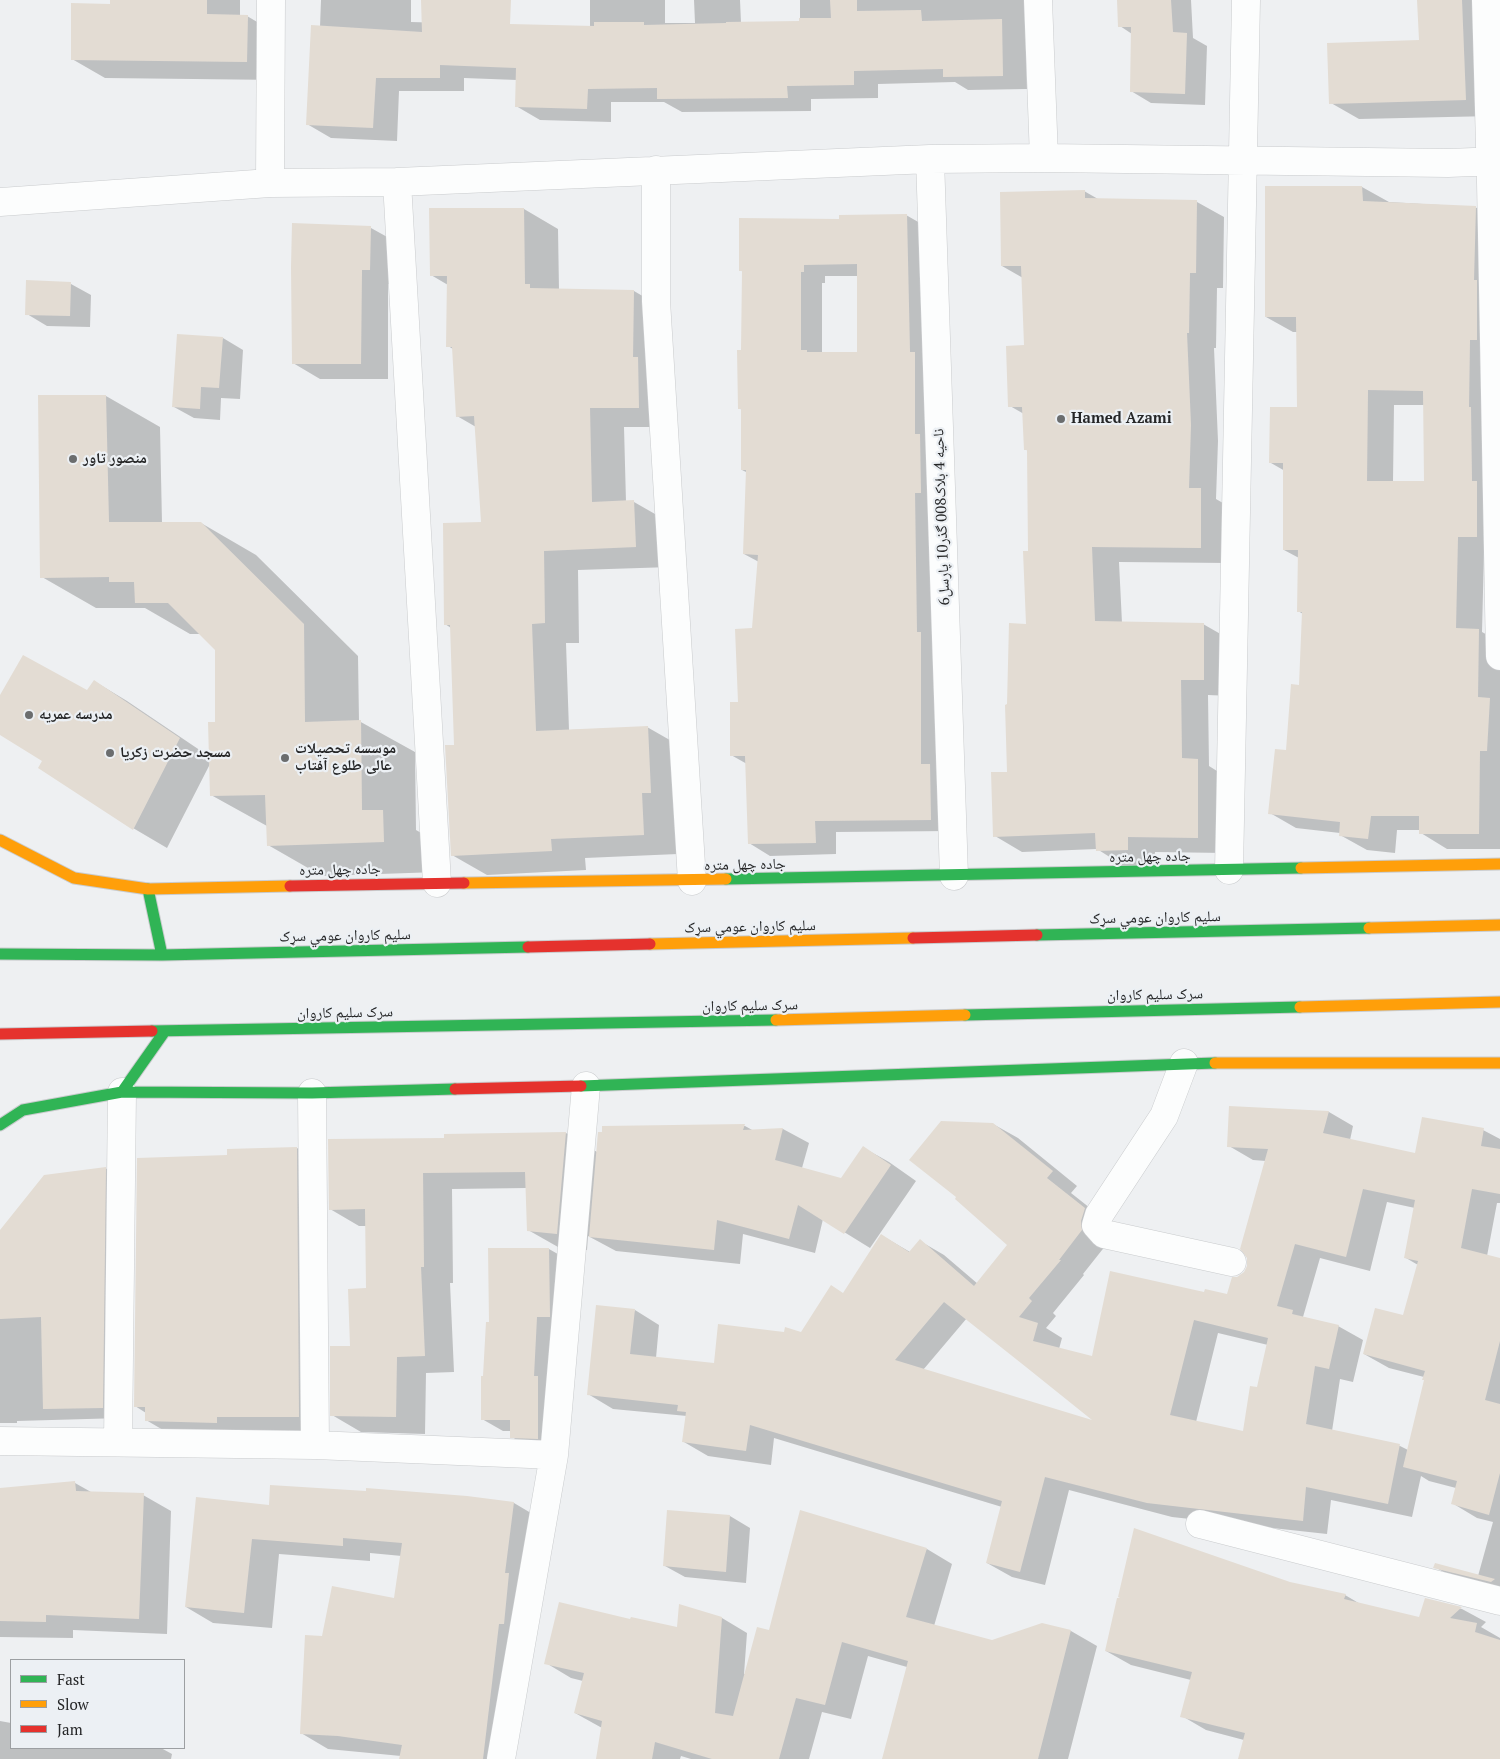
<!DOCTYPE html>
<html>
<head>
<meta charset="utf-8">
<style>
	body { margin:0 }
	#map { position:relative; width:1500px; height:1759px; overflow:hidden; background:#eef0f2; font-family:"PT Serif",serif }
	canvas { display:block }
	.legend { position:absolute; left:10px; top:1659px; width:175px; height:90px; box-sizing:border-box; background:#ecf0f4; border:1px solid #9c9fa2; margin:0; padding:6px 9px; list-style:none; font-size:15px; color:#252627 }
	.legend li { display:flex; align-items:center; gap:10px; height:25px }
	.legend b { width:25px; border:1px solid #9c9fa2 }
</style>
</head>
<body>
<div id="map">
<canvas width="1500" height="1759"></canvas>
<ul class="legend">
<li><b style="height:6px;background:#30b455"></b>Fast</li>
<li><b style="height:6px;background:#ff9f0a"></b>Slow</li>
<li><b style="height:6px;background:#e5322d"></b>Jam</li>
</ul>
</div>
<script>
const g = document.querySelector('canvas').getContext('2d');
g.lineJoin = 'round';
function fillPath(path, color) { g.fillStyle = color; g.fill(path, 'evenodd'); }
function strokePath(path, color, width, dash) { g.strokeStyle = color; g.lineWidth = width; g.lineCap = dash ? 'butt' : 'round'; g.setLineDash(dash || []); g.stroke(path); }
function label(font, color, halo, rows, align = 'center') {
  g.font = font + ' "PT Serif","Noto Naskh Arabic",serif'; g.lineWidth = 4.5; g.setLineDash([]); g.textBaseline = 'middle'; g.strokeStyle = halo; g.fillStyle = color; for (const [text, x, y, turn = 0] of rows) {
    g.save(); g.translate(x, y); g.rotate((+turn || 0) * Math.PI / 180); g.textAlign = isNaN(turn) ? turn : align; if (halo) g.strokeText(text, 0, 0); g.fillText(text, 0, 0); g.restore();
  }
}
const shadow = new Path2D(`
	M 111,0 L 240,0 L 240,16 L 247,16 L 281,36 L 280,80 L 105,78 L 72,59 L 111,5 Z
	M 321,0 L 411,0 L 411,22 L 590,27 L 590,0 L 665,0 L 665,23 L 695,23 L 694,0 L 740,0 L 741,23 L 800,22 L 800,0 L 1033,0 L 1025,12 L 1027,89 L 968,90 L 955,82 L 878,84 L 878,98 L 811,99 L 811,111 L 682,112 L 664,102 L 611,102 L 611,122 L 540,120 L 516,106 L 517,80 L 464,78 L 464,91 L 399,91 L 397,141 L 331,138 L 307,124 L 320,27 Z
	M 1118,0 L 1191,0 L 1193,38 L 1207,46 L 1205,105 L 1151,103 L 1131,91 L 1132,34 L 1120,26 Z
	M 1418,0 L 1496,0 L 1493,116 L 1359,119 L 1331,103 L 1420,41 Z
	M 1266,187 L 1362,187 L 1389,202 L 1475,207 L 1500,221 L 1500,552 L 1484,552 L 1482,632 L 1500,642 L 1500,849 L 1447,849 L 1421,833 L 1421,830 L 1397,830 L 1395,853 L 1367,850 L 1340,835 L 1340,833 L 1296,828 L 1270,813 L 1288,751 L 1300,686 L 1303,614 L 1298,611 L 1299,558 L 1284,550 L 1285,471 L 1271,463 L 1299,409 L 1298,332 L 1293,332 L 1266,317 ZM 1394,405 L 1424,405 L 1425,482 L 1393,482 Z
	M 1084,191 L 1098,199 L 1197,202 L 1224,217 L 1223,288 L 1217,288 L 1216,348 L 1214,348 L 1218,441 L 1216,499 L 1228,506 L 1228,563 L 1119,562 L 1122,623 L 1203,624 L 1231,640 L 1231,696 L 1208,695 L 1209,766 L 1225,776 L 1225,853 L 1155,852 L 1155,865 L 1124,866 L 1097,849 L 1022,852 L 995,836 L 1008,773 L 1008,706 L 1028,625 L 1029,552 L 1028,451 L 1025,449 L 1024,414 L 1010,406 L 1026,347 L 1023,278 L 1002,266 Z
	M 524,209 L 558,229 L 559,290 L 634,291 L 668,311 L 673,427 L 624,427 L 626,502 L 634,502 L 669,522 L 671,567 L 578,570 L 579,643 L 566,643 L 569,730 L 647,727 L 682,747 L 678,854 L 585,858 L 586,870 L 487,875 L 452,855 L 455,746 L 451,628 L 445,624 L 482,524 L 476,427 L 457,416 L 453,349 L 448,346 L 448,285 L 431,275 Z
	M 906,215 L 927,227 L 951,831 L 836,832 L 836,854 L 770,856 L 749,843 L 747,764 L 731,755 L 739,703 L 753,630 L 759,562 L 744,554 L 748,473 L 742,470 L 742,410 L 739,408 L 742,351 L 743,272 L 740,270 L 840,221 ZM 825,276 L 858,276 L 859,353 L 822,353 L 822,283 L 825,283 Z
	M 371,228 L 398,243 L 397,285 L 388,284 L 388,379 L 320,379 L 293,363 Z
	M 28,282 L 71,284 L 91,295 L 90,327 L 47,326 L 27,314 Z
	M 223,338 L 243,350 L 240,399 L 221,398 L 220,420 L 194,418 L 174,407 Z
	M 106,396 L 160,427 L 162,523 L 201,523 L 256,555 L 358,656 L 359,721 L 415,752 L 416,830 L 437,842 L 438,872 L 322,876 L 268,845 L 267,826 L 211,795 L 210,764 L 167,848 L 133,828 L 44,760 L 0,734 L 0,697 L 88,691 L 94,681 L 127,701 L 210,757 L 216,723 L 216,649 L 200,634 L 190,634 L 145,608 L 96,608 L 42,577 Z
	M 1329,1112 L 1353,1126 L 1350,1140 L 1416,1155 L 1483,1130 L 1500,1139 L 1500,1203 L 1497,1203 L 1487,1256 L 1500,1259 L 1500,1592 L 1459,1581 L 1435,1567 L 1478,1576 L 1493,1522 L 1477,1518 L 1452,1503 L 1456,1488 L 1429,1481 L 1421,1476 L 1412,1517 L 1331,1500 L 1327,1534 L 1172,1517 L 1069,1490 L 1045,1585 L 1012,1577 L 987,1563 L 1002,1507 L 774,1438 L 771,1465 L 708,1456 L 684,1442 L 687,1416 L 613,1409 L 588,1394 L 635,1310 L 659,1325 L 656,1358 L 715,1364 L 785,1334 L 802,1333 L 844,1294 L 881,1235 L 910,1252 L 920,1241 L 944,1255 L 978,1284 L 1008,1245 L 993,1124 L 1018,1138 L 1077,1186 L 1071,1193 L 1109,1223 L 1106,1245 L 1083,1274 L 1084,1275 L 1053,1313 L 1056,1316 L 1046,1328 L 1062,1338 L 1059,1349 L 1093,1358 L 1205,1294 L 1228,1296 L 1238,1278 L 1245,1273 L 1248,1266 L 1266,1161 L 1253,1160 L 1229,1146 ZM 1387,1202 L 1415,1208 L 1406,1258 L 1418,1265 L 1404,1317 L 1364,1354 L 1389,1368 L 1424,1377 L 1425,1380 L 1408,1450 L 1400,1446 L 1332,1431 L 1340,1379 L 1353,1382 L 1363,1340 L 1338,1326 L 1303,1317 L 1320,1258 L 1370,1271 ZM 967,1318 L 1098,1423 L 923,1370 ZM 1218,1333 L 1268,1345 L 1258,1389 L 1244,1432 L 1196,1422 Z
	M 745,1126 L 754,1131 L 783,1129 L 809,1143 L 802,1168 L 841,1179 L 864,1148 L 889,1162 L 916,1181 L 870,1248 L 823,1219 L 815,1253 L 743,1234 L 740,1264 L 616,1251 L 588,1236 L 587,1250 L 558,1247 L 528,1230 L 527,1188 L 452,1189 L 453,1283 L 450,1283 L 454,1372 L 426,1373 L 425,1434 L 361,1432 L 332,1415 L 367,1290 L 367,1226 L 359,1226 L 330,1209 L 446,1139 L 446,1136 L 566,1133 L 597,1152 L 603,1133 L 603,1127 Z
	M 297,1148 L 325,1165 L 328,1433 L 175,1437 L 146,1420 L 146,1413 L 135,1406 L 229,1156 Z
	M 105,1168 L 125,1179 L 122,1418 L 17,1421 L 17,1423 L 0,1423 L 0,1232 Z
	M 549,1249 L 570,1261 L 558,1450 L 532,1449 L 512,1437 L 511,1431 L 503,1431 L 482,1419 L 484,1377 L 490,1323 L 489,1250 Z
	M 75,1483 L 91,1492 L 143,1495 L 171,1511 L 167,1634 L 73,1630 L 73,1638 L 0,1637 L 0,1490 Z
	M 514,1503 L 541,1519 L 512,1759 L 400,1759 L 401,1756 L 328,1749 L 301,1733 L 323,1637 L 395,1600 L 402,1556 L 370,1553 L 370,1561 L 279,1554 L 272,1628 L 213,1623 L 186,1607 L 270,1506 Z
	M 730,1516 L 750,1528 L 746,1583 L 685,1577 L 665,1566 Z
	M 927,1549 L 952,1564 L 934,1626 L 992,1641 L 1042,1625 L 1071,1631 L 1097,1646 L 1068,1759 L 884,1759 L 907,1667 L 868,1656 L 851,1719 L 822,1712 L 809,1759 L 691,1759 L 681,1756 L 680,1759 L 597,1759 L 602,1728 L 575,1713 L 583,1681 L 571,1678 L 546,1663 L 631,1620 L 678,1628 L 722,1618 L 747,1633 L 744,1674 L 746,1674 L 770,1632 Z
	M 1290,1583 L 1345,1595 L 1362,1605 L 1420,1619 L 1426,1599 L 1462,1609 L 1486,1622 L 1481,1627 L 1500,1638 L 1500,1759 L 1240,1759 L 1244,1740 L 1206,1730 L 1182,1716 L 1191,1680 L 1131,1665 L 1106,1651 Z
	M 0,1721 L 11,1723 L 11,1748 L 161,1748 L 172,1754 L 171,1759 L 0,1759 Z`);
const building = new Path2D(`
	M 110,0 L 207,0 L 207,14 L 248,15 L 247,62 L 71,60 L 71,3 L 110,4 Z
	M 421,0 L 511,0 L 510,24 L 594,26 L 594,22 L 644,22 L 644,25 L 726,23 L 726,22 L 799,21 L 799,18 L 831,18 L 830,0 L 857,0 L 857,11 L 921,10 L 922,21 L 1002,19 L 1003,76 L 943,77 L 943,69 L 854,71 L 854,85 L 787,86 L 788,98 L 657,99 L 657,88 L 588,89 L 587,109 L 515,107 L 516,68 L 440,65 L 440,78 L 376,78 L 373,128 L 306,125 L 311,25 L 422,32 Z
	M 1117,0 L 1171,0 L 1173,32 L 1187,33 L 1185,94 L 1130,92 L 1131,27 L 1118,27 Z
	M 1417,0 L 1462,0 L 1466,100 L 1329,104 L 1327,43 L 1419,40 Z
	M 1265,186 L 1362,186 L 1363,201 L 1476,206 L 1474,280 L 1477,280 L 1477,340 L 1470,340 L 1469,407 L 1471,407 L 1472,481 L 1477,481 L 1477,537 L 1458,537 L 1456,628 L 1479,629 L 1478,697 L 1490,698 L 1487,751 L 1480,751 L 1479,834 L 1419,834 L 1419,816 L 1371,816 L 1368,839 L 1339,836 L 1340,822 L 1268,814 L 1275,749 L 1286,750 L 1291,684 L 1299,685 L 1302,612 L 1297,612 L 1298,550 L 1283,550 L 1283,463 L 1269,463 L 1270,407 L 1297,407 L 1296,317 L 1265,317 ZM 1368,390 L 1423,391 L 1424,481 L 1367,481 Z
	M 1085,190 L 1085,198 L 1197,200 L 1196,273 L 1190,273 L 1189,333 L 1187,333 L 1191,425 L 1189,488 L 1201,488 L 1201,548 L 1092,547 L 1095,621 L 1204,623 L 1204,680 L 1181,680 L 1182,758 L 1198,759 L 1198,838 L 1128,837 L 1128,850 L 1096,851 L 1095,833 L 993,837 L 991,772 L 1007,772 L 1005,705 L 1007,704 L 1009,623 L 1026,624 L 1023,551 L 1028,551 L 1027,450 L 1024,450 L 1022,407 L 1008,407 L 1006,346 L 1024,345 L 1021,266 L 1001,266 L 1000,192 Z
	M 429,208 L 524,208 L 525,284 L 530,284 L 530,288 L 634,290 L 633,357 L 638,357 L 639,408 L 590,408 L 592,502 L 634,500 L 636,547 L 544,551 L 545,623 L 532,624 L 536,731 L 648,726 L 651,793 L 642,793 L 644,835 L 551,839 L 552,851 L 451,856 L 445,745 L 454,745 L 450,625 L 444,625 L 443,523 L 481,522 L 474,416 L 456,417 L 452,347 L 446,347 L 447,276 L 430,276 Z
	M 907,214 L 910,352 L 915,352 L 915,434 L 920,434 L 921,493 L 915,493 L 917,632 L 921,632 L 921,764 L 930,764 L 931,820 L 815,821 L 816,843 L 748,844 L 745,756 L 730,756 L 730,702 L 738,702 L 735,629 L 752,628 L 758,555 L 743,554 L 746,470 L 741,470 L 741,409 L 738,409 L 737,350 L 741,350 L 742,271 L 739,271 L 739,218 L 839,219 L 839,215 ZM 857,264 L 857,352 L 807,352 L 807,350 L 801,350 L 801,272 L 804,272 L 804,265 Z
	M 292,223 L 371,226 L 370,270 L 362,270 L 361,364 L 292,364 L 291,267 Z
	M 26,280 L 71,282 L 70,316 L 25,315 Z
	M 177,334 L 223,337 L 219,388 L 201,387 L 200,409 L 172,407 Z
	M 38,395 L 106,395 L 109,522 L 201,522 L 304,624 L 305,722 L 361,720 L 362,810 L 383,810 L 384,842 L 267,846 L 265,795 L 210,796 L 208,722 L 215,722 L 215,650 L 168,603 L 135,603 L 134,582 L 109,582 L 109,577 L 40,578 Z
	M 23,655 L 87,690 L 94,680 L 180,738 L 133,830 L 38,768 L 42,761 L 0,735 L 0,695 Z
	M 1229,1106 L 1329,1111 L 1323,1133 L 1415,1153 L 1422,1117 L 1484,1128 L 1481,1146 L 1500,1149 L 1500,1194 L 1472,1189 L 1461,1248 L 1500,1258 L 1500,1341 L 1485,1400 L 1500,1404 L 1500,1473 L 1489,1515 L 1451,1504 L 1457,1481 L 1403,1467 L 1424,1380 L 1422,1380 L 1425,1371 L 1363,1354 L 1375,1308 L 1403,1315 L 1418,1261 L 1404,1258 L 1415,1200 L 1363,1189 L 1346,1257 L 1295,1244 L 1277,1306 L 1293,1310 L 1292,1314 L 1339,1325 L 1329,1369 L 1315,1366 L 1306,1424 L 1400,1444 L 1388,1504 L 1306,1487 L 1303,1521 L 1147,1503 L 1045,1477 L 1020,1572 L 986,1563 L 1002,1501 L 750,1425 L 746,1451 L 682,1442 L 686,1412 L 677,1411 L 678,1405 L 587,1395 L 596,1305 L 635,1309 L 630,1354 L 714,1363 L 718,1324 L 784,1332 L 785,1327 L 801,1332 L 831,1285 L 843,1293 L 881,1234 L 909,1252 L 920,1239 L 974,1286 L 1007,1245 L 955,1199 L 956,1197 L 909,1160 L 941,1121 L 993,1123 L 1053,1171 L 1047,1178 L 1085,1208 L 1081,1221 L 1082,1230 L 1059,1260 L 1061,1260 L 1029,1298 L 1032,1301 L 1019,1317 L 1038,1323 L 1033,1341 L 1092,1356 L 1110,1271 L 1204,1292 L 1205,1289 L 1227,1294 L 1232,1277 L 1237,1277 L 1244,1272 L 1247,1266 L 1247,1258 L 1240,1249 L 1268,1149 L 1227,1147 ZM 944,1302 L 1026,1367 L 1092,1420 L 895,1360 ZM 1194,1320 L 1268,1338 L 1257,1387 L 1250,1386 L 1243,1431 L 1170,1415 Z
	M 745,1124 L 743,1130 L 783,1128 L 775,1160 L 841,1178 L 863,1146 L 891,1165 L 844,1234 L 798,1205 L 789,1239 L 717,1220 L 714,1250 L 589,1237 L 598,1132 L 602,1132 L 602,1126 Z
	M 566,1132 L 557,1234 L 527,1231 L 525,1172 L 423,1173 L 424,1267 L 421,1267 L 425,1356 L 397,1357 L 396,1417 L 330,1416 L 330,1346 L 350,1346 L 348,1289 L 366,1288 L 365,1209 L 329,1210 L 328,1139 L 444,1138 L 444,1134 Z
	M 297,1147 L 299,1417 L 217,1417 L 217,1423 L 145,1421 L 145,1407 L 134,1407 L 137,1158 L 227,1155 L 227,1149 Z
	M 106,1167 L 103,1408 L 43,1409 L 41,1317 L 0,1319 L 0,1230 L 44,1175 Z
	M 488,1248 L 549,1248 L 550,1317 L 537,1317 L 534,1376 L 538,1376 L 538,1439 L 510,1438 L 510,1420 L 481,1420 L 481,1376 L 483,1376 L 486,1322 L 489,1322 Z
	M 75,1481 L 76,1491 L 144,1493 L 139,1619 L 46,1615 L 46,1622 L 0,1621 L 0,1488 Z
	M 270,1485 L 366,1491 L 366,1488 L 467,1496 L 514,1502 L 505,1573 L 509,1573 L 504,1624 L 499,1624 L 483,1759 L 399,1759 L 402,1745 L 338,1736 L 300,1734 L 305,1635 L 322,1636 L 332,1586 L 394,1598 L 402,1543 L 343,1538 L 343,1546 L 252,1539 L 244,1613 L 185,1607 L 196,1497 L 269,1505 Z
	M 667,1510 L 730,1515 L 726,1572 L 663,1566 Z
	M 800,1510 L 927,1548 L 906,1617 L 992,1640 L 1042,1623 L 1071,1630 L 1038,1759 L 882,1759 L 908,1661 L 842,1642 L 825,1705 L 796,1698 L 779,1759 L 712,1759 L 655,1742 L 652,1759 L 596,1759 L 602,1721 L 574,1713 L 584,1673 L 544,1664 L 559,1602 L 630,1619 L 631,1617 L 677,1627 L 679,1604 L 722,1617 L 715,1713 L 733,1716 L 757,1627 L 769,1630 Z
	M 1134,1528 L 1290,1582 L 1346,1594 L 1344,1599 L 1419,1617 L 1425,1598 L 1462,1607 L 1450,1618 L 1477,1623 L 1475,1632 L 1500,1640 L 1500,1759 L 1238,1759 L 1245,1733 L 1180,1717 L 1192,1672 L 1105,1651 L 1117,1598 L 1120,1598 L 1118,1597 Z
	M 1435,1563 L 1495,1579 L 1491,1582 L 1433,1568 Z`);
const street = new Path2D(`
	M 1038,0 L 1044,158
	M 1486,0 L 1491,182 L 1500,656
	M 930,159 L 954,876
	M 656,170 L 656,301 L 692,881
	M 397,182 L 437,883
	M 270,183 L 271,0
	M 0,202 L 270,183 L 397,182 L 930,159 L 1044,158 L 1448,163 L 1500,161
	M 1229,870 L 1246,0
	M 1184,1063 L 1164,1116 L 1099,1215 L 1096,1225 L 1104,1234 L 1232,1262
	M 312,1093 L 315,1445
	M 0,1441 L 315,1445 L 554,1455
	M 118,1442 L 122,1092
	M 1200,1524 L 1500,1601
	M 501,1759 L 554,1455 L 586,1086`);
const fast = new Path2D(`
	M 726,879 L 1301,868
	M 148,889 L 162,955
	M 1037,935 L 1369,928
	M 0,954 L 162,955 L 528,947
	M 965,1015 L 1300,1007
	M 152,1031 L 776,1020
	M 581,1086 L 1215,1063
	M 122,1092 L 165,1031
	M 0,1125 L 23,1110 L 122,1092 L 312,1093 L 455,1089`);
const slow = new Path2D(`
	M 0,840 L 74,878 L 148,889 L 290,886
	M 1301,868 L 1500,864
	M 464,883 L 726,879
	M 1369,928 L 1500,925
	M 650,944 L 913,938
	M 1300,1007 L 1500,1002
	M 776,1020 L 965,1015
	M 1215,1063 L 1500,1063`);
const jam = new Path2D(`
	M 290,886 L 464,883
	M 913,938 L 1037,935
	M 528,947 L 650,944
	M 0,1034 L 152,1031
	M 455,1089 L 581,1086`);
const markers = [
	[1061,419,5,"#6b6d6e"],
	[73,459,5,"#6b6d6e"],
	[29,715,5,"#6b6d6e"],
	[110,753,5,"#6b6d6e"],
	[285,758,5,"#6b6d6e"]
];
const poiNames = [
	["Hamed Azami",1071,419],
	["منصور تاور",83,459],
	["مدرسه عمریه",39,715],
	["موسسه تحصیلات",295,749],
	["عالی طلوع آفتاب",295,766],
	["مسجد حضرت زکریا",120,753]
];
const streetNames = [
	["ناحیه 4 بلاک008 گذر10 پارسل6",942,517,-92],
	["جاده چهل متره",1150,857,-1],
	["جاده چهل متره",745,865,-1],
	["جاده چهل متره",340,870,-1],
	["سلیم کاروان عومي سړک",1155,918,-1],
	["سلیم کاروان عومي سړک",750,927,-1],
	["سلیم کاروان عومي سړک",345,936,-1],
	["سرک سلیم کاروان",1155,995,-1],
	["سرک سلیم کاروان",750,1006,-1],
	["سرک سلیم کاروان",345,1013,-1]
];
fillPath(shadow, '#0003');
fillPath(building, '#e3dcd3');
strokePath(street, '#c9cbcd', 29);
strokePath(fast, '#c9cbcd', 13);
strokePath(slow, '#c9cbcd', 13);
strokePath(jam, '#c9cbcd', 13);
strokePath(street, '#fcfdfd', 28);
strokePath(fast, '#30b455', 11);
strokePath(slow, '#ff9f0a', 11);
strokePath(jam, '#e5322d', 11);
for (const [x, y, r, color] of markers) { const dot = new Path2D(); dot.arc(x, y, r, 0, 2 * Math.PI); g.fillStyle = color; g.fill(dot); strokePath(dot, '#ecf0f4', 2); }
label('bold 15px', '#252627', '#ecf0f4', poiNames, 'left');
label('15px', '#252627', '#ecf0f4', streetNames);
</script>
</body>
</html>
